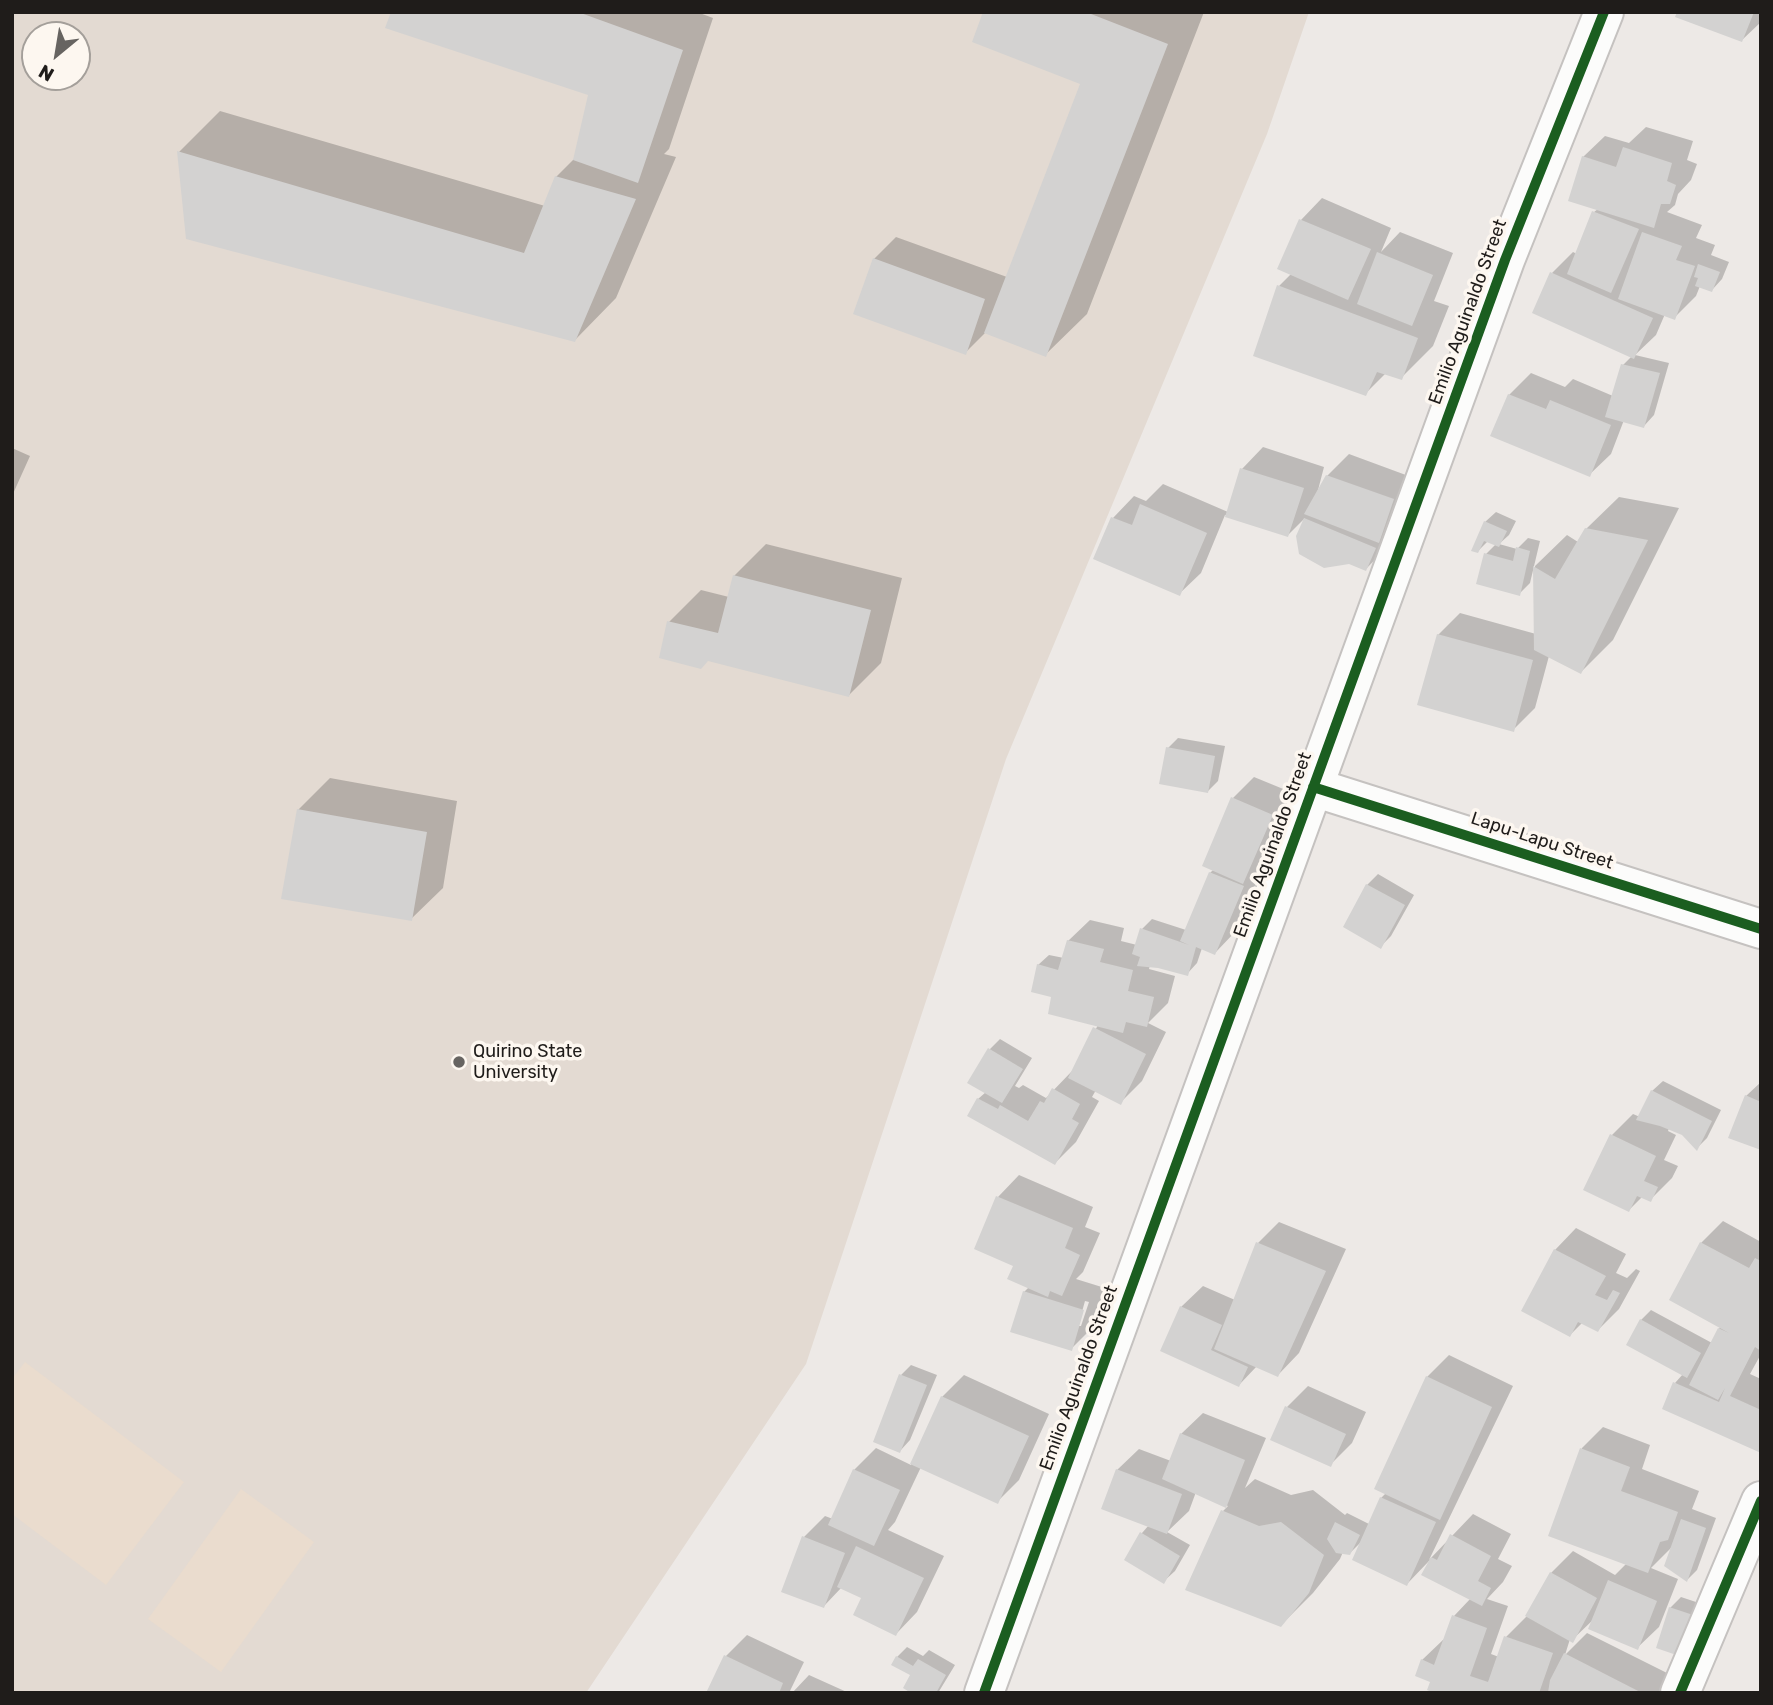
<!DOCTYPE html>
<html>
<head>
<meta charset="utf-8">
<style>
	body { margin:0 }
	#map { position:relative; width:1773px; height:1705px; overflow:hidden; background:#ede9e6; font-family:Rubik,sans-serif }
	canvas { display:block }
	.frame { position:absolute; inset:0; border:14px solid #1f1c1a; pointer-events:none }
	.north { position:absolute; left:21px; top:21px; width:70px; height:70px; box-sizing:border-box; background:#fdf7f0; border:2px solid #a49f9a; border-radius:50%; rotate:210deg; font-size:19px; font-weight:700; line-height:28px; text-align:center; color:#1f1c1a }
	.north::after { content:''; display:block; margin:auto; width:24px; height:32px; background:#676461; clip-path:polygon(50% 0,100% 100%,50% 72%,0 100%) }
</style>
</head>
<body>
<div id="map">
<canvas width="1773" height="1705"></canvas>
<div class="frame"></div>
<div class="north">N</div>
</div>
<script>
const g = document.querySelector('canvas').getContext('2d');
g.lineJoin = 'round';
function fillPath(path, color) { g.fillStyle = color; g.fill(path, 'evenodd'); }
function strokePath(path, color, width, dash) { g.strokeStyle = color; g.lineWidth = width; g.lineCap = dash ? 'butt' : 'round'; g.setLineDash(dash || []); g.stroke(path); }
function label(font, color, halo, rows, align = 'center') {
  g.font = font + ' Rubik,sans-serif'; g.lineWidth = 7; g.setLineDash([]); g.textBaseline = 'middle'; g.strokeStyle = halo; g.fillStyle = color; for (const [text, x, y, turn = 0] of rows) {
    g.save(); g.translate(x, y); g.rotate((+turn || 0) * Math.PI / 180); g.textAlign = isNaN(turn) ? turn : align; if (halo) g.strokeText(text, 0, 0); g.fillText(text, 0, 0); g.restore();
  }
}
const built = new Path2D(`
	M 12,12 L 1309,12 L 1267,134 L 1006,759 L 806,1364 L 586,1693 L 12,1693 ZM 35,35 L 77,35 L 77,77 L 35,77 Z`);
const green = new Path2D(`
	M 25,1362 L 184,1482 L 106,1585 L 12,1514 L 12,1379 Z
	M 241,1489 L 314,1542 L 221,1672 L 148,1619 Z`);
const shadow = new Path2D(`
	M 392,12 L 697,12 L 713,18 L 669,149 L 664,154 L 676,157 L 616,298 L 575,340 L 179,152 L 220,111 L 545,206 L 556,177 L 575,158 L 590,94 Z
	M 985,12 L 1204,12 L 1087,314 L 1045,355 L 986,332 L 965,353 L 874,259 L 896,237 L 1007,277 L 1082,83 Z
	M 1678,12 L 1761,12 L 1761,22 L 1742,40 Z
	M 1646,127 L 1693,141 L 1687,160 L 1697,164 L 1691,180 L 1678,194 L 1675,205 L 1667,212 L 1702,225 L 1696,238 L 1715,245 L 1711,255 L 1729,262 L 1722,279 L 1712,290 L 1700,286 L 1696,296 L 1674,318 L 1665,314 L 1656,335 L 1635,355 L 1669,363 L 1654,415 L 1644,426 L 1624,420 L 1611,454 L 1589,475 L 1509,395 L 1531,373 L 1565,387 L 1573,379 L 1613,396 L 1623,365 L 1632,356 L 1552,273 L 1573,252 L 1577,254 L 1594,212 L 1598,209 L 1583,157 L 1605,136 L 1629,143 Z
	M 1322,198 L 1391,228 L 1381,252 L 1400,232 L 1453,253 L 1434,301 L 1449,306 L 1433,346 L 1401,378 L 1386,373 L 1365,394 L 1279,286 L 1292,273 L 1301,220 Z
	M 1263,447 L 1324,467 L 1317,494 L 1327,476 L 1349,454 L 1414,478 L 1387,547 L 1366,569 L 1298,536 L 1305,518 L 1288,535 L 1225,515 L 1201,573 L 1179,594 L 1113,518 L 1134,496 L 1146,501 L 1163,484 L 1228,512 L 1242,469 Z
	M 12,448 L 30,456 L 12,496 Z
	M 1619,497 L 1679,508 L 1613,640 L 1581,672 L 1549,656 L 1535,708 L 1513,730 L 1438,635 L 1460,613 L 1536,634 L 1535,566 L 1567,535 L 1578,542 L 1586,529 Z
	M 1496,512 L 1516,521 L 1509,535 L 1499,544 L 1517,549 L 1528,538 L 1540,541 L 1530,583 L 1519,594 L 1486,554 L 1496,544 L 1488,541 L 1478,551 L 1485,522 Z
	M 766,544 L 902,578 L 881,663 L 849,695 L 669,622 L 701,590 L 729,597 L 734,576 Z
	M 1178,738 L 1225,746 L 1218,781 L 1207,792 L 1168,748 Z
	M 1254,777 L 1293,793 L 1261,863 L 1264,864 L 1236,931 L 1215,953 L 1202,948 L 1197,963 L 1187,974 L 1150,965 L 1149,969 L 1175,976 L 1168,1003 L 1148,1023 L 1166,1032 L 1142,1081 L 1120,1103 L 1096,1090 L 1092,1097 L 1099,1101 L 1076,1142 L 1055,1163 L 978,1099 L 986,1092 L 989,1050 L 1000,1039 L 1032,1058 L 1015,1086 L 1019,1088 L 1023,1085 L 1046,1098 L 1074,1069 L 1098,1025 L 1056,990 L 1038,965 L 1049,955 L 1064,958 L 1068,941 L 1090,920 L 1124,928 L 1121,941 L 1137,945 L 1142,929 L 1152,919 L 1186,930 L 1210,873 L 1214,869 L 1233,798 Z
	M 330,778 L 457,801 L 443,888 L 411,919 L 298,810 Z
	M 1378,874 L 1414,895 L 1391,936 L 1381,946 L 1367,885 Z
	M 1663,1081 L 1721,1110 L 1707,1138 L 1697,1148 L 1683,1134 L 1669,1128 L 1668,1131 L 1676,1135 L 1664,1160 L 1678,1166 L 1672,1178 L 1650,1200 L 1643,1196 L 1629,1210 L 1612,1135 L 1633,1114 L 1640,1117 L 1652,1091 Z
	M 1761,1082 L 1761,1148 L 1746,1096 Z
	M 1019,1175 L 1093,1207 L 1085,1227 L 1100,1233 L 1083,1272 L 1076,1279 L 1105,1288 L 1093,1327 L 1071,1349 L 1024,1292 L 1029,1287 L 1015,1265 L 976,1248 L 998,1197 ZM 1085,1301 L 1089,1302 L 1081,1326 L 1078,1326 Z
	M 1723,1221 L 1761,1242 L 1761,1354 L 1750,1374 L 1761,1379 L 1761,1451 L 1675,1383 L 1683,1374 L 1641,1320 L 1651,1310 L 1712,1343 L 1720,1327 L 1701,1243 Z
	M 1279,1222 L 1346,1249 L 1299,1353 L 1278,1375 L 1257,1366 L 1239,1385 L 1162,1350 L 1181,1307 L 1203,1286 L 1235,1300 L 1258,1243 Z
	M 1576,1228 L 1626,1254 L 1616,1273 L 1627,1278 L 1636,1269 L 1640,1271 L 1619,1309 L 1598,1330 L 1583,1322 L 1570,1335 L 1555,1250 Z
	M 1449,1355 L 1513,1386 L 1429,1560 L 1473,1514 L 1511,1534 L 1498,1559 L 1512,1566 L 1503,1582 L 1487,1599 L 1508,1606 L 1491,1654 L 1499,1657 L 1506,1637 L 1528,1615 L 1551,1573 L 1573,1551 L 1615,1575 L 1627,1563 L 1550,1535 L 1582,1448 L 1603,1427 L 1650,1445 L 1642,1469 L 1699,1491 L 1692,1509 L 1716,1518 L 1697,1570 L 1687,1580 L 1674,1545 L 1651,1568 L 1678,1579 L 1659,1627 L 1637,1648 L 1594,1619 L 1572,1640 L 1570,1639 L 1565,1655 L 1587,1633 L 1669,1674 L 1659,1693 L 1439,1693 L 1422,1660 L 1444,1639 L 1454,1616 L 1471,1598 L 1429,1561 L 1407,1584 L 1362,1541 L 1350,1553 L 1343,1552 L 1340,1559 L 1313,1593 L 1281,1625 L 1223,1511 L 1228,1506 L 1196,1492 L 1189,1511 L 1167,1532 L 1190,1545 L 1175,1571 L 1164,1581 L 1126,1559 L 1142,1533 L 1149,1525 L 1117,1470 L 1139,1449 L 1171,1461 L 1181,1434 L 1203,1413 L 1266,1438 L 1245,1488 L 1255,1479 L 1291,1495 L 1313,1490 L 1345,1515 L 1347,1513 L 1369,1524 L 1381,1498 L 1386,1493 L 1427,1377 Z
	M 911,1365 L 937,1375 L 910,1440 L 900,1451 L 901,1375 Z
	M 964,1375 L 1049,1414 L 1019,1480 L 997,1502 L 921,1467 L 895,1522 L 888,1530 L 944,1556 L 917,1612 L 896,1634 L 864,1597 L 842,1587 L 824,1606 L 804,1537 L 825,1516 L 833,1519 L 854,1470 L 876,1448 L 911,1465 L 942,1397 Z
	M 1308,1386 L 1366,1412 L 1352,1443 L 1330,1465 L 1287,1407 Z
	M 1681,1597 L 1717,1609 L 1704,1648 L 1670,1608 Z
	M 747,1635 L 804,1662 L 789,1693 L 708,1693 L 726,1656 Z
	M 907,1647 L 923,1656 L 929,1650 L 955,1665 L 938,1693 L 915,1693 L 912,1675 L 897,1657 Z
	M 809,1675 L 849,1693 L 792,1693 Z`);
const building = new Path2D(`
	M 391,12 L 578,12 L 683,50 L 638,183 L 573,160 L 588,95 L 385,28 Z
	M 983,12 L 1086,12 L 1168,44 L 1046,357 L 984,333 L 1080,84 L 972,42 Z
	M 1677,12 L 1754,12 L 1742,42 L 1675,17 Z
	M 1623,147 L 1672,163 L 1667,181 L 1676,185 L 1670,204 L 1661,204 L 1654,228 L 1568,201 L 1582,156 L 1616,167 Z
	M 177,151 L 524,253 L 555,176 L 636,199 L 575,342 L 186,239 Z
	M 1592,211 L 1639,229 L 1611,293 L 1567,274 Z
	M 1299,219 L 1371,249 L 1348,300 L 1277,269 Z
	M 1642,232 L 1682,246 L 1676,260 L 1695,266 L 1675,320 L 1618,299 Z
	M 1377,252 L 1433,275 L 1412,326 L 1357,304 Z
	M 873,258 L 985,299 L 966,355 L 853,314 Z
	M 1698,264 L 1720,272 L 1712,292 L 1695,286 L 1698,278 L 1694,277 Z
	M 1550,272 L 1653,318 L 1634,359 L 1532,313 Z
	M 1277,285 L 1418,338 L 1402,380 L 1377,372 L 1366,396 L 1253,356 Z
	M 1621,364 L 1660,373 L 1644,428 L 1605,417 Z
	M 1508,394 L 1546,409 L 1550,400 L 1611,425 L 1590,477 L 1490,436 Z
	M 1240,468 L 1304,488 L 1288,537 L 1225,517 Z
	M 1326,475 L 1394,499 L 1379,543 L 1304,514 Z
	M 1140,504 L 1207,533 L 1180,596 L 1093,559 L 1111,517 L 1132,525 Z
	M 1304,518 L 1376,548 L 1366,571 L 1349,564 L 1324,568 L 1299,554 L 1296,536 Z
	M 1484,521 L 1507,531 L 1499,547 L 1484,541 L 1478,553 L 1471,551 Z
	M 1585,528 L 1648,540 L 1581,674 L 1534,650 L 1533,566 L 1555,579 Z
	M 1516,547 L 1530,551 L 1520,596 L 1476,584 L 1484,553 L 1513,561 Z
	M 733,575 L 871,610 L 849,697 L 708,661 L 701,669 L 659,658 L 667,621 L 718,633 Z
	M 1437,634 L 1533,660 L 1514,732 L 1417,705 Z
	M 1166,747 L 1215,756 L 1208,793 L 1159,784 Z
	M 1231,797 L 1273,815 L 1243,884 L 1202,866 Z
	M 297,809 L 427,832 L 412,921 L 281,899 Z
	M 1209,872 L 1244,886 L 1215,955 L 1196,947 L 1188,976 L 1158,968 L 1137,966 L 1140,957 L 1132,954 L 1140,928 L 1189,945 L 1180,941 Z
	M 1366,884 L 1405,905 L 1381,949 L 1343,927 Z
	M 1067,940 L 1104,949 L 1100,962 L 1133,970 L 1128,991 L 1154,997 L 1147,1027 L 1126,1022 L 1123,1033 L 1048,1014 L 1051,997 L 1031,992 L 1037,964 L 1058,970 Z
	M 1093,1027 L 1146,1054 L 1121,1105 L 1068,1078 Z
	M 988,1048 L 1023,1069 L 1002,1103 L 967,1083 Z
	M 1052,1088 L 1080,1104 L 1072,1119 L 1079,1123 L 1055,1165 L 967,1116 L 977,1098 L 998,1109 L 1000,1105 L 1028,1121 L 1040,1101 L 1044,1103 Z
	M 1651,1090 L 1712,1121 L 1697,1151 L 1682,1135 L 1660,1126 L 1636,1120 Z
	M 1745,1095 L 1761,1102 L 1761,1150 L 1728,1138 Z
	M 1610,1134 L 1656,1156 L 1644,1181 L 1658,1187 L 1651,1202 L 1637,1196 L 1629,1212 L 1583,1190 Z
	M 996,1196 L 1073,1228 L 1065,1248 L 1080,1255 L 1062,1296 L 1050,1291 L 1048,1297 L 1007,1279 L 1013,1266 L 974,1249 Z
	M 1256,1242 L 1326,1271 L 1278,1377 L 1214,1349 Z
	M 1700,1242 L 1749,1268 L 1755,1258 L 1761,1261 L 1761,1351 L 1755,1347 L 1730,1396 L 1761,1410 L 1761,1453 L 1662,1409 L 1673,1382 L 1719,1402 L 1725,1388 L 1718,1400 L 1689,1385 L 1718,1328 L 1729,1333 L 1669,1300 Z
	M 1554,1249 L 1606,1276 L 1595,1295 L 1607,1300 L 1613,1290 L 1620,1293 L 1598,1332 L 1578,1322 L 1570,1337 L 1521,1311 Z
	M 1023,1291 L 1084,1310 L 1072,1351 L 1010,1332 Z
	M 1180,1306 L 1222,1325 L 1211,1350 L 1248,1367 L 1239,1387 L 1160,1351 Z
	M 1640,1319 L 1701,1353 L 1687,1378 L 1626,1345 Z
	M 899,1374 L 927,1385 L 900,1453 L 873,1442 Z
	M 1426,1376 L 1492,1407 L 1440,1520 L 1374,1489 Z
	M 941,1396 L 1029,1436 L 998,1504 L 910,1464 Z
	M 1285,1406 L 1346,1434 L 1331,1467 L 1270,1440 Z
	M 1180,1433 L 1245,1460 L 1226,1508 L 1162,1479 Z
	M 1580,1448 L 1630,1467 L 1621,1491 L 1678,1512 L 1668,1540 L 1660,1542 L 1648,1573 L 1548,1536 Z
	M 853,1469 L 900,1490 L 874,1546 L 828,1525 Z
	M 1116,1469 L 1182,1494 L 1167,1534 L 1101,1509 Z
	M 1380,1497 L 1436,1522 L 1407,1586 L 1352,1560 Z
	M 1221,1510 L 1259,1526 L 1281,1522 L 1324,1555 L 1309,1593 L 1281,1627 L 1185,1590 Z
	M 1681,1519 L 1706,1528 L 1687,1582 L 1664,1566 Z
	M 1335,1522 L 1360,1535 L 1350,1555 L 1336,1553 L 1327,1539 Z
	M 1140,1532 L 1180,1556 L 1164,1584 L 1124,1560 Z
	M 1450,1534 L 1491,1556 L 1478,1581 L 1491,1588 L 1482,1606 L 1421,1575 L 1431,1557 L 1437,1560 Z
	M 802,1536 L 845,1553 L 824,1608 L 781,1592 Z
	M 856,1546 L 924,1578 L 896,1636 L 853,1615 L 861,1598 L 837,1587 Z
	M 1550,1572 L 1597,1598 L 1573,1643 L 1525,1616 Z
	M 1608,1580 L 1657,1601 L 1638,1650 L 1588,1629 Z
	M 1669,1607 L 1708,1620 L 1694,1661 L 1656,1648 Z
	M 1452,1615 L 1487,1628 L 1470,1676 L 1488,1682 L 1504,1636 L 1553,1653 L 1539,1693 L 1434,1693 L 1427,1690 L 1430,1682 L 1415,1676 L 1421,1659 L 1434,1665 Z
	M 1564,1653 L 1642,1693 L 1548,1693 L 1550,1680 Z
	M 724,1655 L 783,1683 L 779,1693 L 706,1693 Z
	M 896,1656 L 913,1666 L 918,1659 L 946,1675 L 936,1693 L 911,1693 L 903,1688 L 910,1675 L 891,1665 Z`);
const minor = new Path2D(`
	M 1313,787 L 1761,929
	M 1680,1693 L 1761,1501`);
const tertiary = new Path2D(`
	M 984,1693 L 1505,260 L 1604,12`);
const cycleway = new Path2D(`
	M 1313,787 L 1761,929
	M 984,1693 L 1505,260 L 1604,12
	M 1680,1693 L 1761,1501`);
const markers = [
	[459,1062,7,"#676461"]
];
const streetNames = [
	["Emilio Aguinaldo Street",1468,312,-70],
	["Lapu-Lapu Street",1542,841,18],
	["Emilio Aguinaldo Street",1273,845,-70],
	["Emilio Aguinaldo Street",1079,1378,-70]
];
const poiNames = [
	["Quirino State",473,1052],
	["University",473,1073]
];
fillPath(built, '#e3dad2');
fillPath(green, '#eadcce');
fillPath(shadow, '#0003');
fillPath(building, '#d3d2d1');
strokePath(minor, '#c5c2c0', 42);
strokePath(tertiary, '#c5c2c0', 42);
strokePath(minor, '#fcfcfb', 38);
strokePath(tertiary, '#fcfcfb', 38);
strokePath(cycleway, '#1b5e20', 10);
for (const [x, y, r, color] of markers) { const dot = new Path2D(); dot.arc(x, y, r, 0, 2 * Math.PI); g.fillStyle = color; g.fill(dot); strokePath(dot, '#fdf7f0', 2.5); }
label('18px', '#1f1c1a', '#fdf7f0', streetNames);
label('18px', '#1f1c1a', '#fdf7f0', poiNames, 'left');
</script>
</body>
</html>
